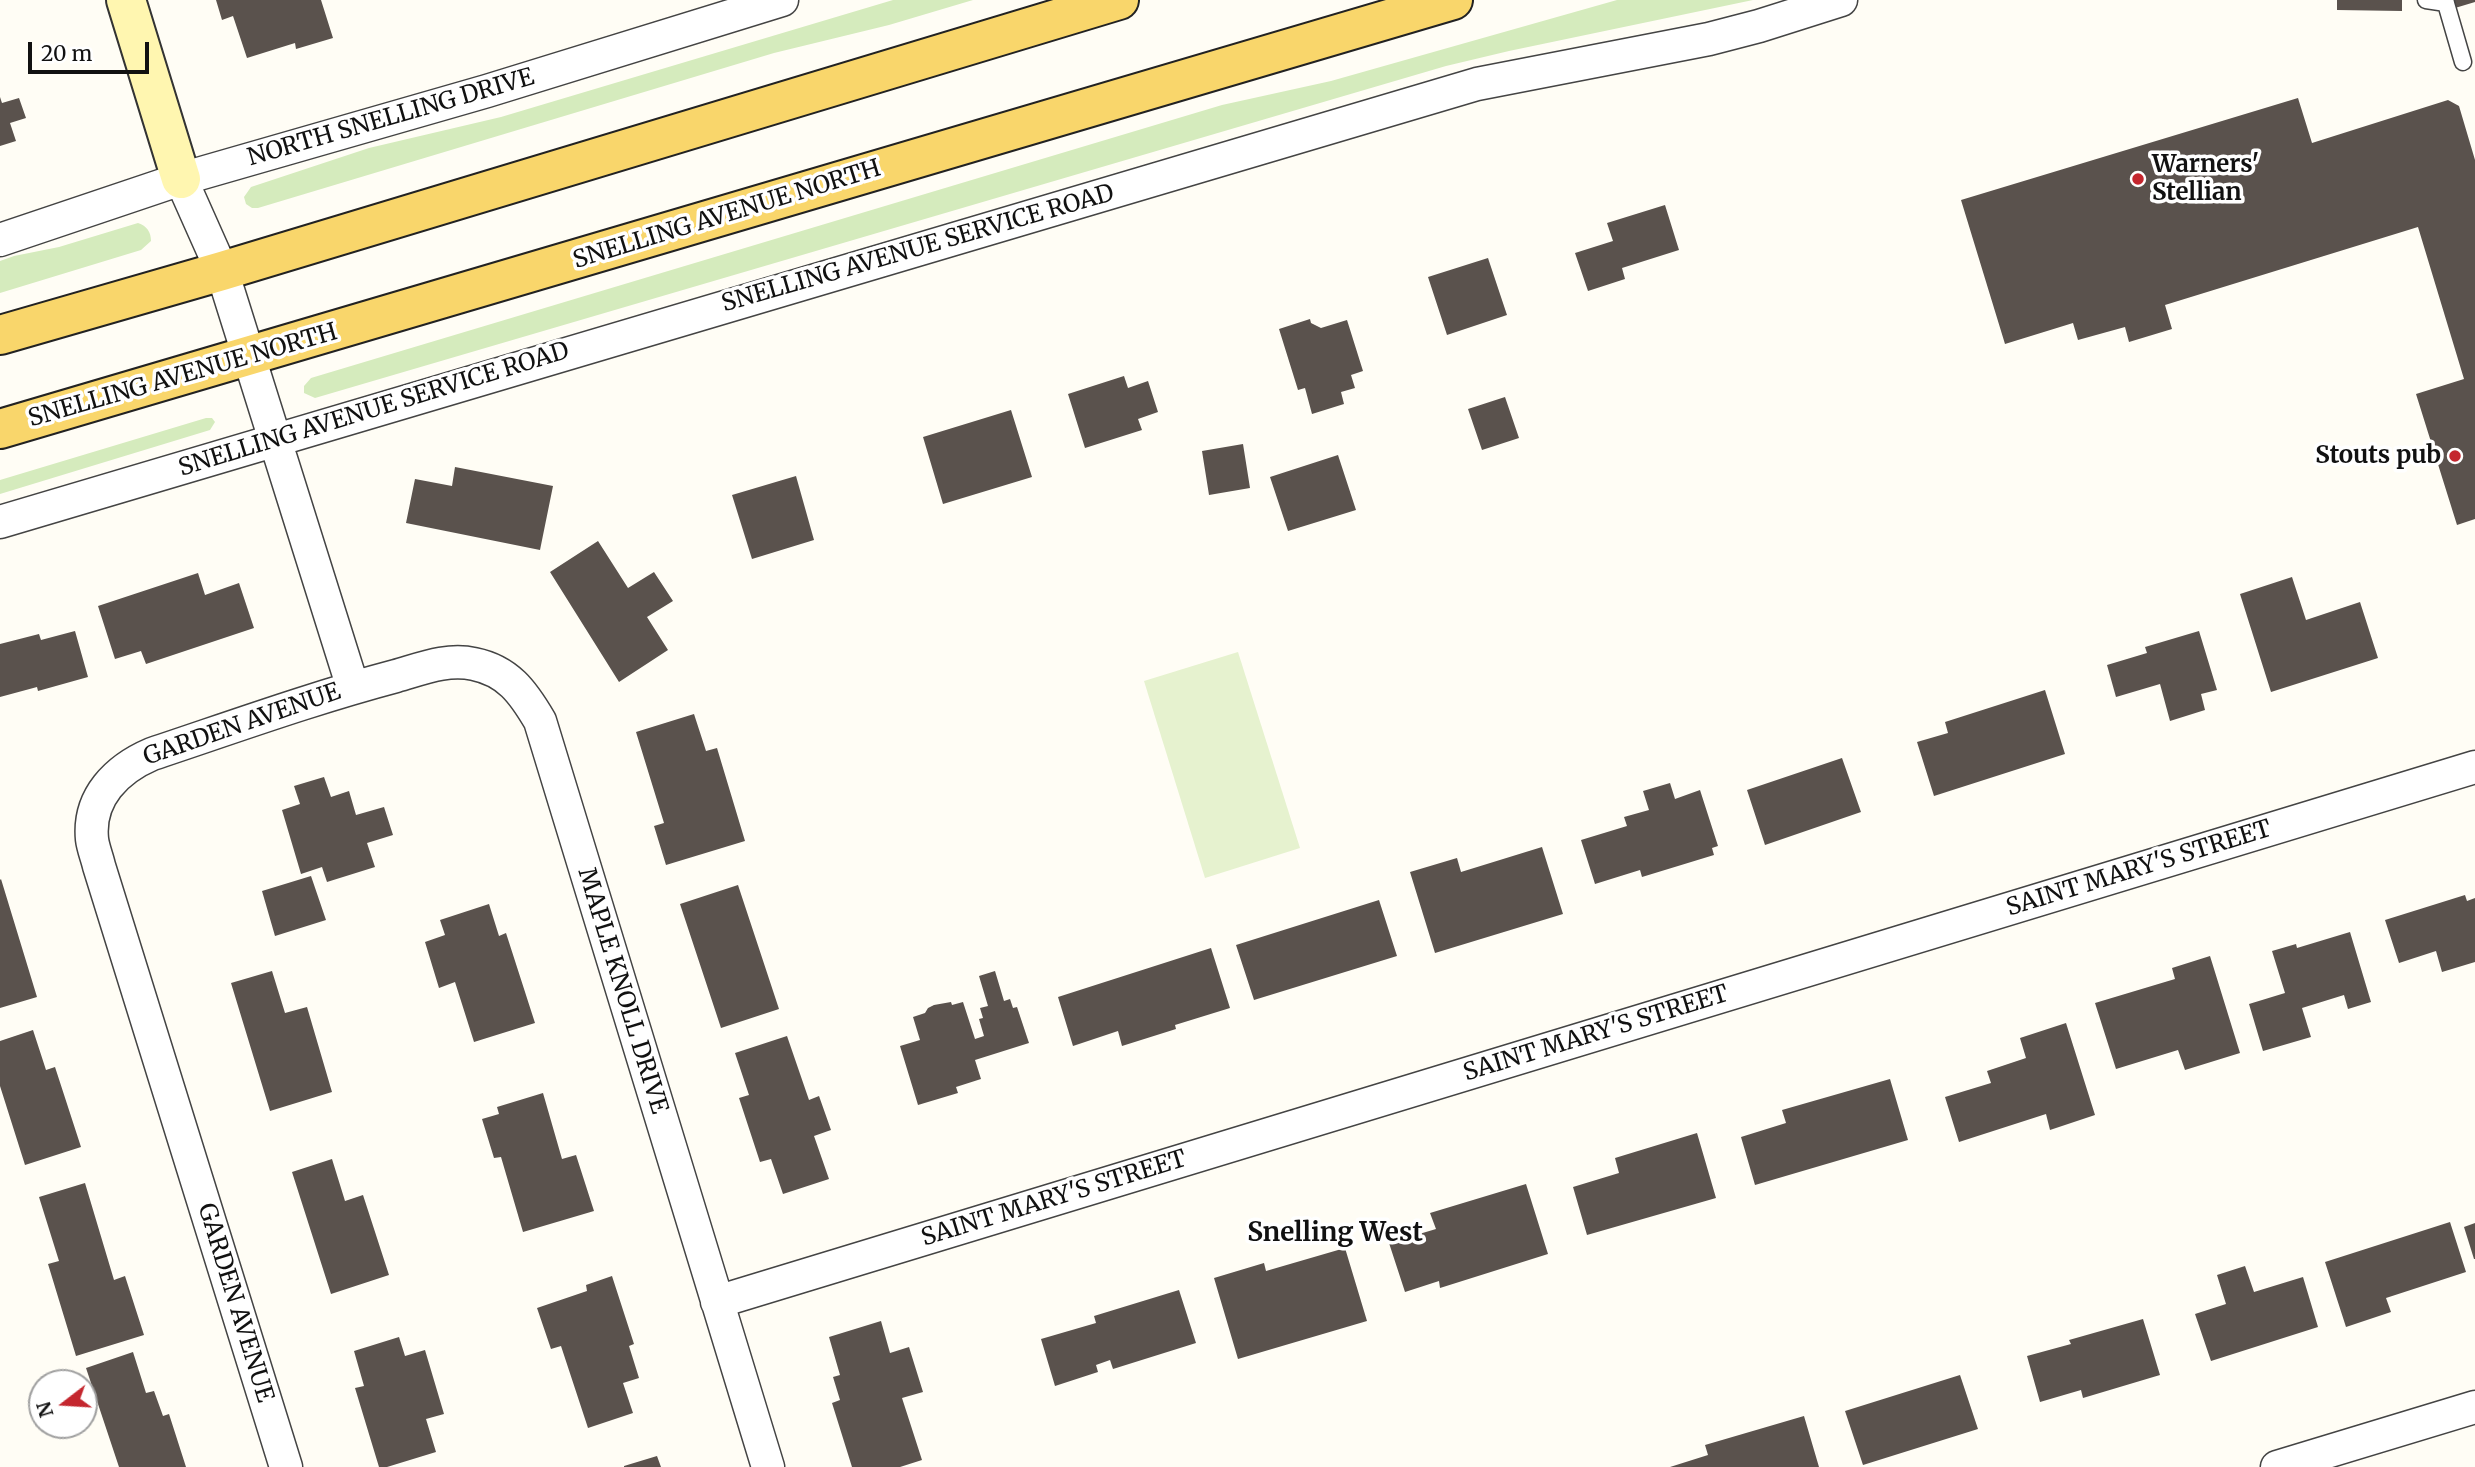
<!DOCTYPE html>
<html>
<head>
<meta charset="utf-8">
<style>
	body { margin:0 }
	#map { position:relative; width:2475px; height:1467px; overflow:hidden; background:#fffdf5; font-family:Merriweather,serif }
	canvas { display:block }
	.north { position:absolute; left:28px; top:1369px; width:70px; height:70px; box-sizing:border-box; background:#fff; border:2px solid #a0a0a0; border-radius:50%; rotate:253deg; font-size:19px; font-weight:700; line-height:28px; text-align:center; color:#111 }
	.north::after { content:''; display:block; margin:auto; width:24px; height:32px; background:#c4262e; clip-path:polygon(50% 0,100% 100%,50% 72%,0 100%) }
	.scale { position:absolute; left:28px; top:42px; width:121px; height:32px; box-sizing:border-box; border:4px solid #111; border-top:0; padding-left:9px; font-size:21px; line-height:24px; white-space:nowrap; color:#111; -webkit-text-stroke:5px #fff; paint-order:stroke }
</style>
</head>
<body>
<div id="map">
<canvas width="2475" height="1467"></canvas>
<div class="north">N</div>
<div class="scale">20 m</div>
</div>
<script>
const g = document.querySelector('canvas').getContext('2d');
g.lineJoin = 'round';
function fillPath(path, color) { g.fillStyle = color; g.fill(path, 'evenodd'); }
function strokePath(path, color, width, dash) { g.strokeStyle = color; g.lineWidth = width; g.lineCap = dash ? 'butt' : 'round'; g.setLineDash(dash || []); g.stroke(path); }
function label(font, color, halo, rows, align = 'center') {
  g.font = font + ' Merriweather,serif'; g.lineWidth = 7; g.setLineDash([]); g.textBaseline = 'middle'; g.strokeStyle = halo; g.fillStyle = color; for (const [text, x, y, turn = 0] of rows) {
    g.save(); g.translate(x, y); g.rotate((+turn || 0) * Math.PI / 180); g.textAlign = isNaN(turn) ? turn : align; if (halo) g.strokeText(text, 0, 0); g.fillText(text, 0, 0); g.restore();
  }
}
const green = new Path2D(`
	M 893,0 L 973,0 L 889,25 L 774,53 L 258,208 L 252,208 L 246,204 L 244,197 L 251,187 L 369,148 L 501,117 Z
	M 1617,0 L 1753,0 L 1509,51 L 1446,66 L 315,398 L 304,393 L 304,386 L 311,378 L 1222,105 L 1331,81 Z
	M 138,223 C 147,226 151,232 151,241 L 141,250 L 0,293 L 0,261 L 14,256 L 59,247 Z
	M 206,418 L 212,418 L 215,422 L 210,430 L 0,494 L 0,480 Z`);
const pitch = new Path2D(`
	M 1238,652 L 1300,848 L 1205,878 L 1144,681 Z`);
const building = new Path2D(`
	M 216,0 L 321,0 L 333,38 L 296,49 L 295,43 L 247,58 L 233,16 L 222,20 Z
	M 2337,0 L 2402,0 L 2402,11 L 2337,10 Z
	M 2453,0 L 2475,0 L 2475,2 L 2455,8 Z
	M 0,97 L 2,103 L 19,98 L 26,118 L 10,123 L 16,141 L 0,146 Z
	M 2298,98 L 2312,143 L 2448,100 L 2459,106 L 2475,160 L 2475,519 L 2457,525 L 2416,394 L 2464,379 L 2418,227 L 2165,305 L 2172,329 L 2129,342 L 2125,327 L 2078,340 L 2073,323 L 2005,344 L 1961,200 Z
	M 1665,205 L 1679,250 L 1622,268 L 1625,279 L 1588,291 L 1575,253 L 1613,241 L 1607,223 Z
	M 1488,258 L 1507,315 L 1447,335 L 1428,277 Z
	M 1310,319 L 1311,323 L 1321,328 L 1347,320 L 1363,371 L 1351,375 L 1355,388 L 1341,392 L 1344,404 L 1312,414 L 1305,388 L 1298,390 L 1279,329 Z
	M 1124,376 L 1128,388 L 1148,381 L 1158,412 L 1138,419 L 1142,430 L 1085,448 L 1068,394 Z
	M 1505,397 L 1519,438 L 1482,450 L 1468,409 Z
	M 1011,410 L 1032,477 L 943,504 L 923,437 Z
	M 1243,444 L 1250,488 L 1209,495 L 1202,451 Z
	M 1338,455 L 1356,510 L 1288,531 L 1270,477 Z
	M 455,467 L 553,486 L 540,550 L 406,523 L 415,479 L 452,486 Z
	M 796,476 L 814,540 L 752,559 L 732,495 Z
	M 598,541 L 628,588 L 654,572 L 673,601 L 647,617 L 668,650 L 619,682 L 550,572 Z
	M 198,573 L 205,595 L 239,583 L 254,628 L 146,664 L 141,651 L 115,659 L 98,606 Z
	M 2292,577 L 2306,620 L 2360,602 L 2378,658 L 2271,692 L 2240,594 Z
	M 75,631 L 88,677 L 38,691 L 37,687 L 0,697 L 0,644 L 39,634 L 41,640 Z
	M 2199,631 L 2217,690 L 2201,694 L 2205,710 L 2170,721 L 2160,684 L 2116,697 L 2107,665 L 2147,653 L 2145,647 Z
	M 2045,690 L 2065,754 L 1934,796 L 1917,742 L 1948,733 L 1945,722 Z
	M 694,714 L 706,751 L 717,748 L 745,841 L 666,865 L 654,826 L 664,823 L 636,732 Z
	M 1842,758 L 1861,812 L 1765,845 L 1747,790 Z
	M 324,777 L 331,797 L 349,791 L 356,815 L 384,807 L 393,835 L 367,843 L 375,867 L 327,882 L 322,867 L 301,874 L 282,810 L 300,804 L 294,786 Z
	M 1670,783 L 1675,799 L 1700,790 L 1718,846 L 1712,848 L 1714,855 L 1642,877 L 1640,870 L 1595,884 L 1581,840 L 1627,826 L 1624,817 L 1649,810 L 1643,791 Z
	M 1542,847 L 1563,914 L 1435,953 L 1410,872 L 1457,858 L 1461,872 Z
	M 311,876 L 326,920 L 275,936 L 262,891 Z
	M 1,879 L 37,997 L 0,1008 L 0,880 Z
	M 738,885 L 779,1009 L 721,1028 L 680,904 Z
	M 2465,895 L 2467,901 L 2475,898 L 2475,962 L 2442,972 L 2436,951 L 2399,963 L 2385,920 Z
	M 1379,900 L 1397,956 L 1254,1000 L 1236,945 Z
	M 489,904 L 499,936 L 506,933 L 535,1023 L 474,1042 L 455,982 L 439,988 L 425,942 L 445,935 L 440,920 Z
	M 2350,932 L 2371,1002 L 2348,1009 L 2344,995 L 2302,1008 L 2311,1037 L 2263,1051 L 2249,1004 L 2285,993 L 2272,951 L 2296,944 L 2297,948 Z
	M 1211,948 L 1230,1008 L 1175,1025 L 1176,1029 L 1122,1046 L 1118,1031 L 1073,1046 L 1058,997 Z
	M 2210,956 L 2240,1053 L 2185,1070 L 2178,1050 L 2116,1069 L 2095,1003 L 2175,979 L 2172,968 Z
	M 272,971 L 285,1013 L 307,1007 L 332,1092 L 270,1111 L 231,983 Z
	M 995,971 L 1004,1001 L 1010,999 L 1013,1008 L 1017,1007 L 1029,1043 L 975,1060 L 981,1079 L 956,1087 L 958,1093 L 918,1105 L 900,1046 L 920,1040 L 913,1017 L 925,1013 L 928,1008 L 934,1005 L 951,1002 L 952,1005 L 963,1002 L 975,1039 L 984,1036 L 979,1019 L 983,1018 L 980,1008 L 988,1006 L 979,976 Z
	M 2066,1023 L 2095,1115 L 2050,1130 L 2046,1114 L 1959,1142 L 1945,1097 L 1991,1083 L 1987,1071 L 2026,1058 L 2020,1038 Z
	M 33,1030 L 46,1070 L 55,1067 L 81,1147 L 25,1165 L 0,1086 L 0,1041 Z
	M 787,1036 L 809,1100 L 819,1096 L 831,1130 L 814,1136 L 829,1179 L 783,1194 L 771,1159 L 760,1162 L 739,1098 L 749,1095 L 735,1053 Z
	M 1890,1079 L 1908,1140 L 1755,1185 L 1741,1137 L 1786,1123 L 1782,1110 Z
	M 543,1093 L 562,1159 L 576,1155 L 594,1211 L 523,1232 L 501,1157 L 494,1158 L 482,1119 L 499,1114 L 497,1107 Z
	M 1697,1133 L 1716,1198 L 1587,1235 L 1573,1187 L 1619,1173 L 1615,1158 Z
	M 332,1159 L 345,1201 L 363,1195 L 389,1275 L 331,1294 L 292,1172 Z
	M 85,1183 L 114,1280 L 125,1276 L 144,1335 L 76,1356 L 48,1264 L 59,1261 L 39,1197 Z
	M 1526,1184 L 1548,1254 L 1440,1288 L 1439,1281 L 1405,1292 L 1389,1243 L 1436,1229 L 1430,1213 Z
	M 2450,1222 L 2466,1272 L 2386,1298 L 2391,1312 L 2346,1327 L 2325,1262 Z
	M 2475,1223 L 2475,1259 L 2474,1259 L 2464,1227 Z
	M 1345,1248 L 1367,1321 L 1238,1359 L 1214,1278 L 1264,1263 L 1266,1271 Z
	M 2245,1266 L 2254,1292 L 2303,1277 L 2318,1327 L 2211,1361 L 2195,1314 L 2226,1304 L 2217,1275 Z
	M 612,1276 L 634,1344 L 629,1346 L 639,1378 L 623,1383 L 633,1413 L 588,1428 L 561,1346 L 551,1349 L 537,1308 L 587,1291 L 586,1285 Z
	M 1179,1290 L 1196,1343 L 1113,1369 L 1110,1360 L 1096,1365 L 1098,1372 L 1055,1386 L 1041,1339 L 1096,1323 L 1094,1316 Z
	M 2143,1319 L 2160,1375 L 2083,1398 L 2081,1390 L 2040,1402 L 2027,1356 L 2071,1344 L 2069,1340 Z
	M 881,1321 L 890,1353 L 909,1347 L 923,1392 L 902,1398 L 922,1460 L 900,1467 L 852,1467 L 832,1403 L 840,1400 L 833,1377 L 840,1375 L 829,1337 Z
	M 399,1337 L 405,1356 L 425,1350 L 444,1414 L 426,1419 L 436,1452 L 387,1467 L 379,1467 L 355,1388 L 364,1386 L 354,1351 Z
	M 133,1352 L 146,1393 L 154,1391 L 163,1416 L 169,1414 L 186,1467 L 119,1467 L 86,1368 Z
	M 1960,1375 L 1978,1429 L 1863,1465 L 1845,1411 Z
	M 1804,1416 L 1819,1467 L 1670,1467 L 1708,1455 L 1705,1445 Z
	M 657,1456 L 661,1467 L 624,1467 L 624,1466 Z`);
const lane = new Path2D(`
	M 2426,0 L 2446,3
	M 2445,0 L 2463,62`);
const street = new Path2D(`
	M 181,179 L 222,271 L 353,688
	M 0,240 L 181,179 L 487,91 L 782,0
	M 0,522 L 1477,84 L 1709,39 L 1759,26 L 1841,0
	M 717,1302 L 2475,767
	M 286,1467 L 99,866 C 97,857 93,848 92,839 C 88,797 117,769 152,754 C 233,727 313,698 396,676 C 421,669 447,658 474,664 C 508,671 523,692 540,721 L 768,1467
	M 2277,1467 L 2475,1407`);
const secondary = new Path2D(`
	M 126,0 L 181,179`);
const primary = new Path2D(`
	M 0,335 L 222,271 L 1119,0
	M 0,429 L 1453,0`);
const markers = [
	[2138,179,7,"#c4262e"],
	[2455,456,7,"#c4262e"]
];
const streetNames = [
	["NORTH SNELLING DRIVE",391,118,-16],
	["SNELLING AVENUE NORTH",727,215,-17],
	["SNELLING AVENUE SERVICE ROAD",918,249,-16],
	["SNELLING AVENUE NORTH",183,376,-16],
	["SNELLING AVENUE SERVICE ROAD",374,410,-17],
	["GARDEN AVENUE",242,725,-19],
	["SAINT MARY'S STREET",2139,869,-17],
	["MAPLE KNOLL DRIVE",622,991,73],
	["SAINT MARY'S STREET",1596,1034,-17],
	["SAINT MARY'S STREET",1054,1199,-17],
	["GARDEN AVENUE",235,1303,73]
];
const poiNames = [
	["Warners'",2152,165],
	["Stellian",2152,193],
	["Stouts pub",2441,456,"right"]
];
const neighbourhoodNames = [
	["Snelling West",1335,1234]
];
fillPath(green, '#d5ebbd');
fillPath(pitch, '#e6f2cf');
fillPath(building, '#5a524d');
strokePath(lane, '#444', 19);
strokePath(street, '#444', 35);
strokePath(secondary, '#333', 42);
strokePath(primary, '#222', 42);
strokePath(lane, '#fff', 16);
strokePath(street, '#fff', 32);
strokePath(secondary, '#fff6b0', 38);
strokePath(primary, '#f9d66b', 38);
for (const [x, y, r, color] of markers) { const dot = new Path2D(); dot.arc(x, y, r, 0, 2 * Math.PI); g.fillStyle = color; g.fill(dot); strokePath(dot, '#fff', 2.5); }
label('24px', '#111', '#fff', streetNames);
label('bold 24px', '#111', '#fff', poiNames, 'left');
label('bold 26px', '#111', '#fff', neighbourhoodNames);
</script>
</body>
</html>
